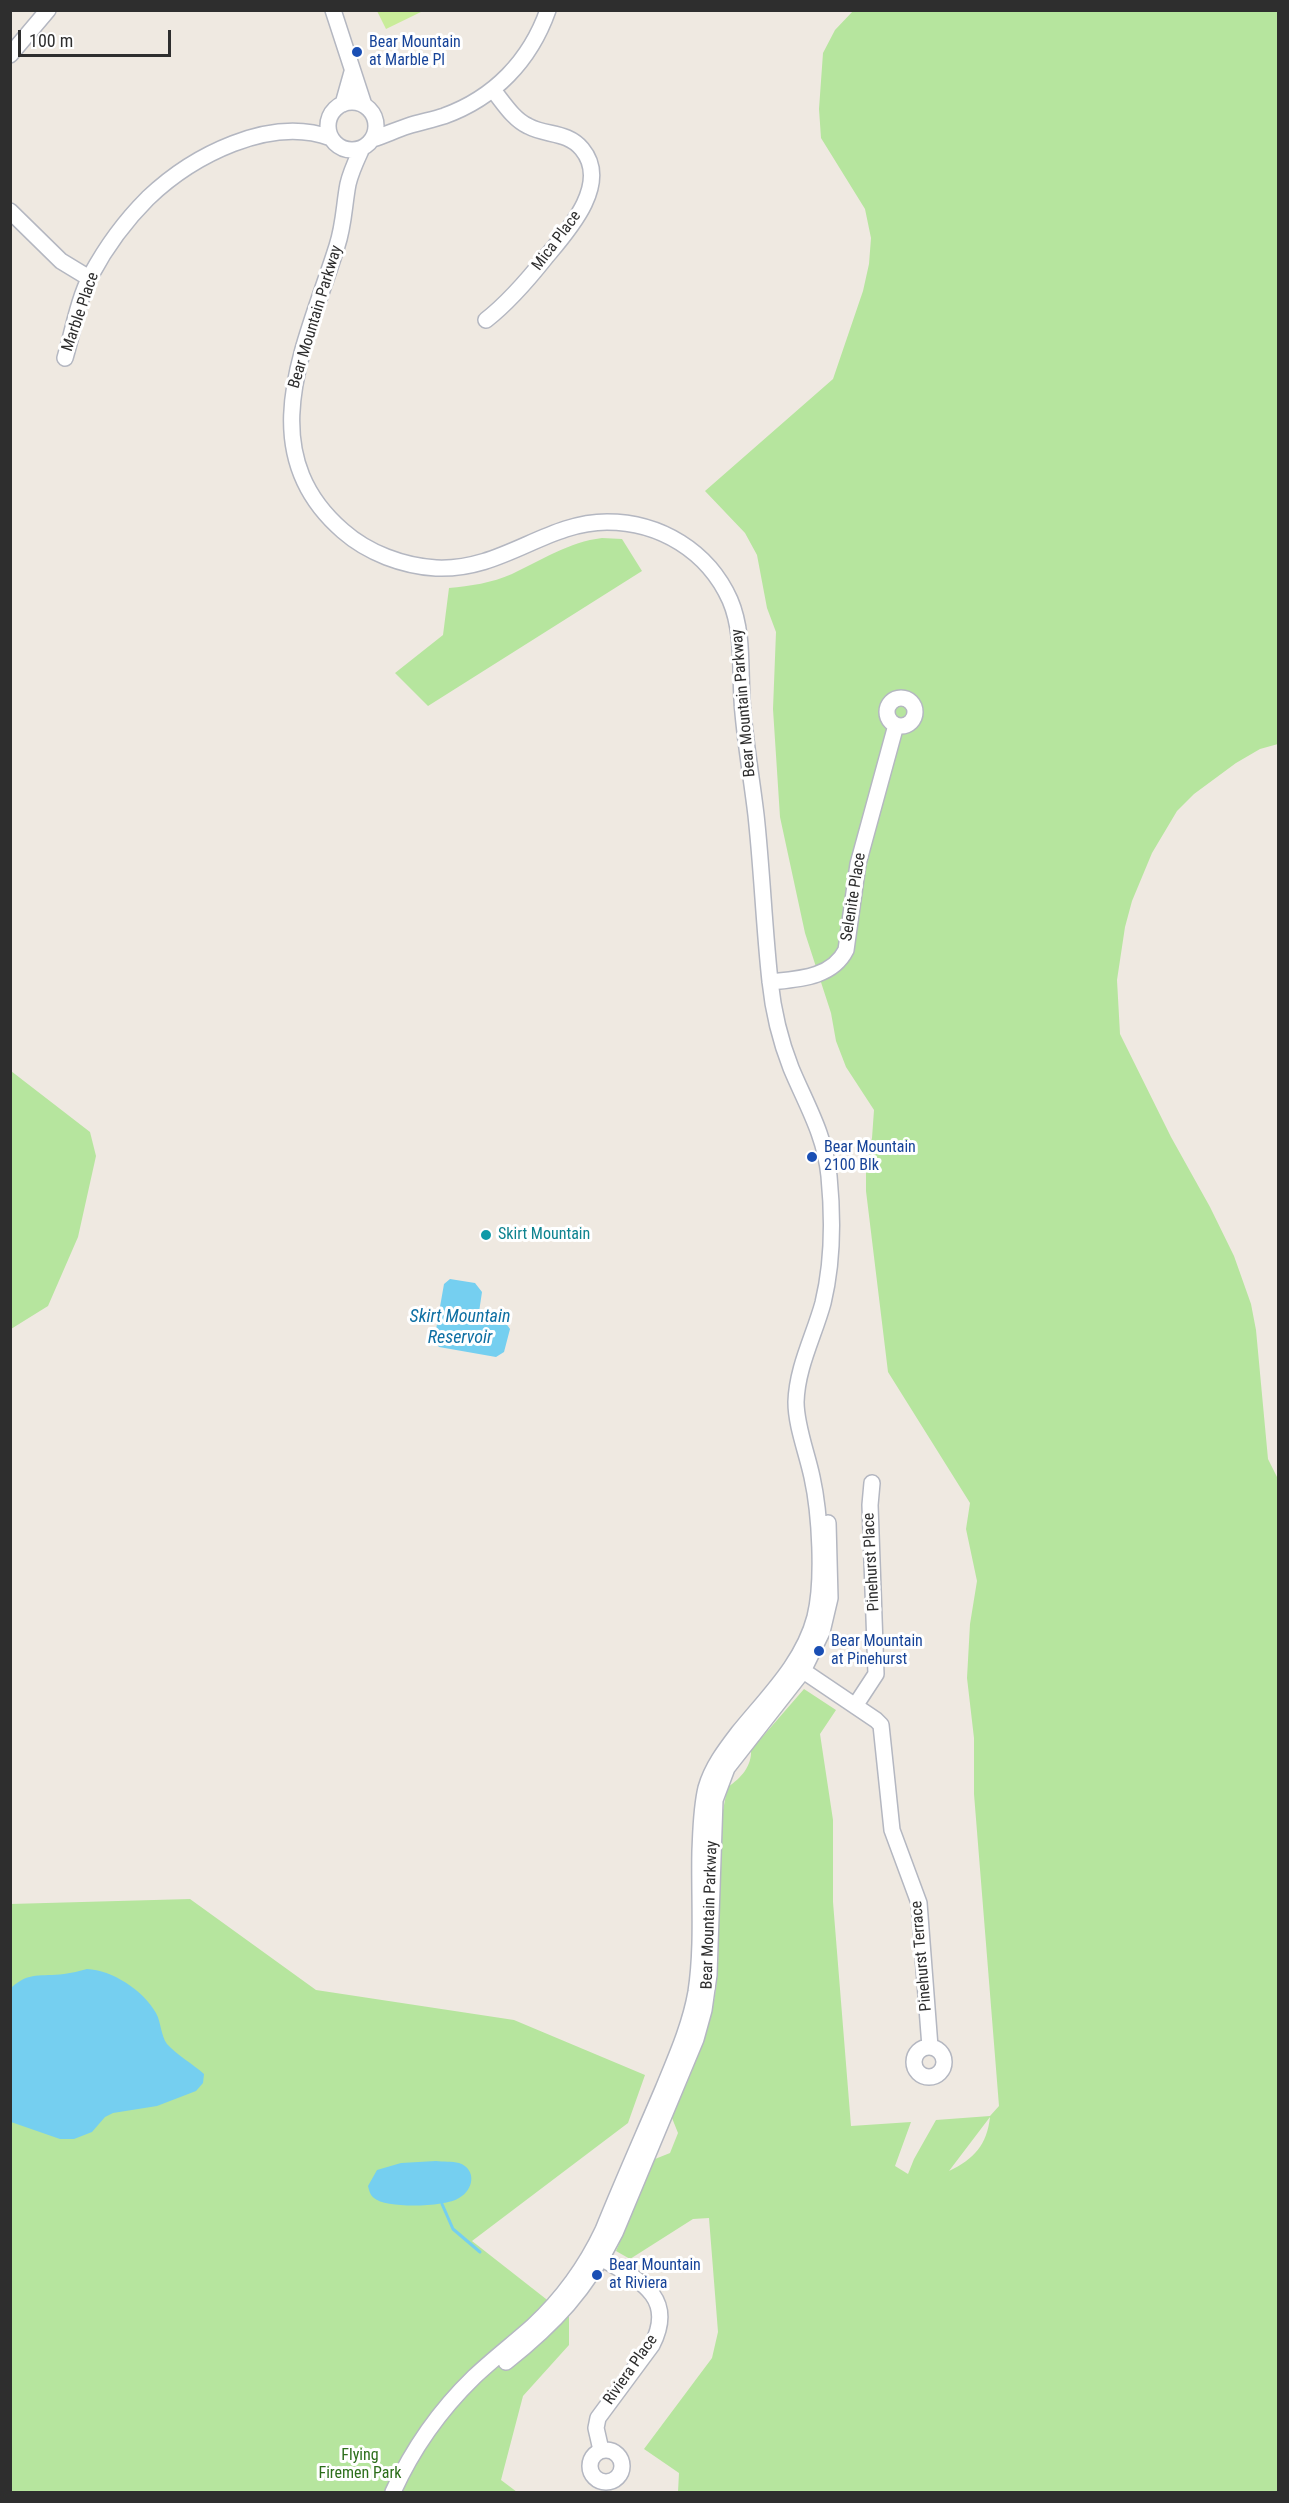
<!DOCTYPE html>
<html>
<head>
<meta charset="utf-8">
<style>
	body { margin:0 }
	#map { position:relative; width:1289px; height:2503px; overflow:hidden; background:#efe9e1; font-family:"Roboto Condensed",sans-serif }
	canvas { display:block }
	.frame { position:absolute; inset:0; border:12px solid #2e2e2e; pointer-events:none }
	.scale { position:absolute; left:18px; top:30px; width:153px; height:27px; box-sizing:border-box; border:3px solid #2e2e2e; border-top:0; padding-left:8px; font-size:18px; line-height:21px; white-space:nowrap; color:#2e2e2e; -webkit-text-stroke:4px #fff; paint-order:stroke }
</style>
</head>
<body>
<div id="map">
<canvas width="1289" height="2503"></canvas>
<div class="frame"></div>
<div class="scale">100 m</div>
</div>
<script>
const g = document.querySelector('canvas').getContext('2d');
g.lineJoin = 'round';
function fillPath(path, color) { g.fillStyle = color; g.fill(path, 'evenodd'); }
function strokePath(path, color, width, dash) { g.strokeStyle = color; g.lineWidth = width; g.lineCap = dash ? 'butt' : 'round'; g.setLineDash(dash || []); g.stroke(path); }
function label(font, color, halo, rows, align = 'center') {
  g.font = font + ' "Roboto Condensed",sans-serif'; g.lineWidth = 6; g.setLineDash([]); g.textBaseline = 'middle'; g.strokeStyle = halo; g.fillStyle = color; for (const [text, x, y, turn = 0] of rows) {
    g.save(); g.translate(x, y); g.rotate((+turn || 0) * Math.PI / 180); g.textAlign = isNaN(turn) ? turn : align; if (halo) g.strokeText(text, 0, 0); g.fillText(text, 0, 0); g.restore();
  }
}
const green = new Path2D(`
	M 853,11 L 1278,11 L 1278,744 L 1260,749 L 1236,763 L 1194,794 L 1177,811 L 1152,853 L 1132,901 L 1125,927 L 1117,980 L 1120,1034 L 1171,1137 L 1210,1207 L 1234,1256 L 1251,1304 L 1256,1330 L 1268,1459 L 1278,1479 L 1278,2492 L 678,2492 L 679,2473 L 644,2449 L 712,2358 L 718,2332 L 709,2218 L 693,2219 L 630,2259 L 616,2251 L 655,2159 L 670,2153 L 678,2133 L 672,2118 C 691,2073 713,2028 717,1979 C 723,1917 712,1846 728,1787 C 741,1778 752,1766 751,1750 L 804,1689 L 836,1710 L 820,1734 L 833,1820 L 833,1902 L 851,2126 L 911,2122 L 895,2166 L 908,2174 L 914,2159 L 936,2120 L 990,2116 L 999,2106 L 974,1794 L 974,1738 L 967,1678 L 970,1624 L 977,1581 L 966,1529 L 970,1503 L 888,1372 L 866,1191 L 866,1165 L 872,1138 L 874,1110 L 846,1067 L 836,1041 L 831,1013 L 805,933 L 780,817 L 773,709 L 776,632 L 767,608 L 757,555 L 745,533 L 705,491 L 833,379 L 863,291 L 869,264 L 871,238 L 865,209 L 821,138 L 819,109 L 823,53 L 835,30 ZM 990,2117 C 987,2145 974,2159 949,2171 Z
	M 602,538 L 622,539 L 642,571 L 428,706 L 395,673 L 443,635 L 449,588 C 470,586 492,583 512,574 C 542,560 569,542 602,538 Z
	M 11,1071 L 90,1132 L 96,1156 L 78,1237 L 48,1306 L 11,1329 Z
	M 190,1899 L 316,1990 L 514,2020 L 645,2075 L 628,2123 L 472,2241 L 569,2317 L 569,2345 L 523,2396 L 501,2480 L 517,2492 L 11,2492 L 10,1904 Z`);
const pitch = new Path2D(`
	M 377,11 L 423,11 L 386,29 Z`);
const water = new Path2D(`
	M 450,1279 L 475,1283 L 482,1292 L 479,1312 L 483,1318 L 505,1322 L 510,1329 L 504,1352 L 496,1357 L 439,1347 L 434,1341 L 444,1284 Z
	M 87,1969 C 112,1970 143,1990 156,2013 C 161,2022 161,2036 167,2044 C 177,2055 193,2064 204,2074 L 203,2083 L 196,2091 L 157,2106 L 113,2113 L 105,2117 L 92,2132 L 74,2139 L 60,2139 L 11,2122 L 11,1988 C 29,1971 41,1977 64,1974 C 72,1973 79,1971 87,1969 Z
	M 436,2161 C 443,2162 452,2161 459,2163 C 477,2169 474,2190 459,2198 C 446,2207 386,2209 374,2198 C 370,2195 369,2190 368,2186 L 377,2170 L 401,2163 Z`);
const stream = new Path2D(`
	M 442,2204 L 453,2229 L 480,2252`);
const minor = new Path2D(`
	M 333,10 L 364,105
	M 10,55 L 48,10
	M328 126a24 24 0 1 1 48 0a24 24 0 1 1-48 0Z
	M 343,104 L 352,72
	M 373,139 C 385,135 396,130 408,126 C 420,122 432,120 444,116 C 494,98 530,61 548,10
	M 362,148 C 357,159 351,171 348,184 C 344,205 344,225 337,246 C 307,342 249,450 343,531 C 368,553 403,566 436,568 C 502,571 546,522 607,522 C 660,522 708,551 730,600 C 745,635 739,676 743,713 C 746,747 752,781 756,815 C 762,870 764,926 770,981 C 773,1010 780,1040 791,1068 C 806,1104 825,1135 829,1176 C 833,1217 833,1262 823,1303 C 814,1336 797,1367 796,1402 C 796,1426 807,1453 812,1477 C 820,1513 824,1581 815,1617 C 803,1663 767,1697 738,1733 C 725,1750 712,1767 706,1788 C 701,1809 701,1830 700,1851 C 699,1898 703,1946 696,1992 C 690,2026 676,2057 663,2089 C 643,2136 622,2183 603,2230 C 586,2266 562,2299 533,2326 C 514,2343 493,2359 474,2377 C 440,2410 412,2450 393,2492
	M 10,211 L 61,261 L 89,278
	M 486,320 C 509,302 527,281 546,257 C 567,232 611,184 582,149 C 567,131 546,136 528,126 C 513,119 503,102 493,90
	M 65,358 C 73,331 78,300 91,275 C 106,247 125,221 148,198 C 192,156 270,115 331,138
	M887 712a14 14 0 1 1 28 0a14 14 0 1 1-28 0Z
	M 770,982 C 798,979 832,978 846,950 L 858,864 L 896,725
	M 796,1666 L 876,1720 L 881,1725 L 892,1830 L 919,1903 L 930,2047
	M 855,1706 L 876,1674 L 870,1505 L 872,1483
	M914 2062a15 15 0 1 1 30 0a15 15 0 1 1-30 0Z
	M 594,2254 C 631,2277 679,2292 652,2345 L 598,2418 L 596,2428 L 601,2450
	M 506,2362 C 554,2324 587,2289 615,2233 L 696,2039 L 704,2010 L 709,1975 L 715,1800 L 727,1768 L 803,1671 L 822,1632 L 830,1598 L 828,1523
	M590 2466a16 16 0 1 1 32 0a16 16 0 1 1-32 0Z`);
const markers = [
	[357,52,6,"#1a4fb4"],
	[812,1157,6,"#1a4fb4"],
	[486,1235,6,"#0f9aa8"],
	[819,1651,6,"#1a4fb4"],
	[597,2275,6,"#1a4fb4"]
];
const transitNames = [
	["Bear Mountain",369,43],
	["at Marble Pl",369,61],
	["Bear Mountain",824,1148],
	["2100 Blk",824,1166],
	["Bear Mountain",831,1642],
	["at Pinehurst",831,1660],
	["Bear Mountain",609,2266],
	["at Riviera",609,2284]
];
const streetNames = [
	["Mica Place",557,241,-53],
	["Marble Place",81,312,-71],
	["Bear Mountain Parkway",316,317,-73],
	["Bear Mountain Parkway",744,703,-95],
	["Selenite Place",854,897,-81],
	["Pinehurst Place",872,1562,-93],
	["Bear Mountain Parkway",710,1915,-88],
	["Pinehurst Terrace",922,1956,-95],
	["Riviera Place",631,2370,-55]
];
const cultureNames = [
	["Skirt Mountain",498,1235]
];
const parkNames = [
	["Flying",360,2456],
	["Firemen Park",360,2474]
];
const waterNames = [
	["Skirt Mountain",460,1317],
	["Reservoir",460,1338]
];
fillPath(green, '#b6e59e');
fillPath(pitch, '#c9ec9a');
fillPath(water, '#75cff0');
strokePath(stream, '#75cff0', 3);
strokePath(minor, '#b4b7c1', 18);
strokePath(minor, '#fff', 15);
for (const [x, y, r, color] of markers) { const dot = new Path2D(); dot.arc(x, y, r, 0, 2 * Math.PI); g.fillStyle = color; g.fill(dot); strokePath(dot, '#fff', 2); }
label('16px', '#164399', '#fff', transitNames, 'left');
label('16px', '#2e2e2e', '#fff', streetNames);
label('16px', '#0d838f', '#fff', cultureNames, 'left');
label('16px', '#2c6e1b', '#fff', parkNames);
label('italic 18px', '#0d6fa3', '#fff', waterNames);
</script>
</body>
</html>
